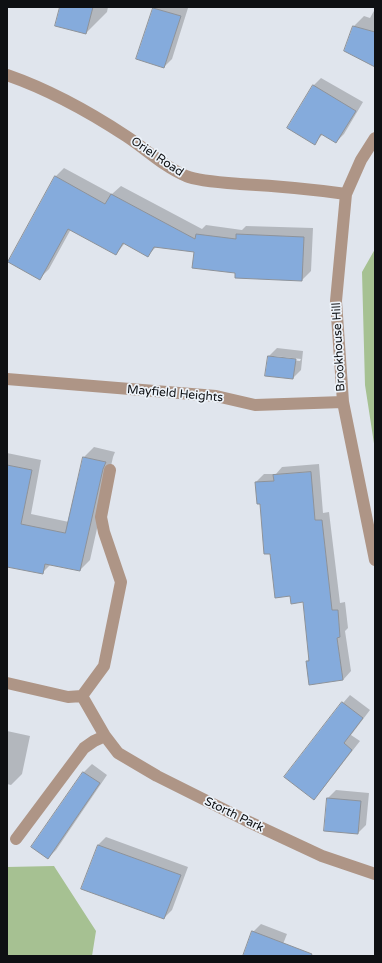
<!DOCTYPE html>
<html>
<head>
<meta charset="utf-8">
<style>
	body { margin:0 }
	#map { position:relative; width:382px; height:963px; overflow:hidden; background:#e0e5ed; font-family:"Varela Round",sans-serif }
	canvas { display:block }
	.frame { position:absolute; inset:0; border:8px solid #0e1013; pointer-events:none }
</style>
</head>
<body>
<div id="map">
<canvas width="382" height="963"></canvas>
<div class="frame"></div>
</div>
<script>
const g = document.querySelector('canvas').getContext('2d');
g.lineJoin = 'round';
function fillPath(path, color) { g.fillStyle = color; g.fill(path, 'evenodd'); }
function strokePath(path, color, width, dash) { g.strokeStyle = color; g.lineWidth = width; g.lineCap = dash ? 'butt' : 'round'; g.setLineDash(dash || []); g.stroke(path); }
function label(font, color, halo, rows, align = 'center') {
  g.font = font + ' "Varela Round",sans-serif'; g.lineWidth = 3.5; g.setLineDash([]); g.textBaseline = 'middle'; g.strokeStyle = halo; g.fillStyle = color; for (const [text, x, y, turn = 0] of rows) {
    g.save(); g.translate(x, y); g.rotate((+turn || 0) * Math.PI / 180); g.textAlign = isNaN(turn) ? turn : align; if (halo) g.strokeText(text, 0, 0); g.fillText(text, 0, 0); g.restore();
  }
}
const green = new Path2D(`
	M 375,249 L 375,450 L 365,385 L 362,272 Z
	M 54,866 L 96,931 L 92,956 L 7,956 L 7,867 Z`);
const shadow = new Path2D(`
	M 61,7 L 108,7 L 107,12 L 86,33 Z
	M 155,7 L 184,7 L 188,8 L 172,59 L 164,67 L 138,58 Z
	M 375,9 L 375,64 L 354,26 L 364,16 L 370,18 Z
	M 321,78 L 363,102 L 344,134 L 336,142 L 323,134 L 314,143 L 313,86 Z
	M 64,168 L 112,194 L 121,186 L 202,229 L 206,225 L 242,230 L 246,226 L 313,228 L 311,271 L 302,280 L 236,273 L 195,251 L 157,246 L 148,255 L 125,243 L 116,254 L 71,229 L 49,269 L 40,278 L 55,177 Z
	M 277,348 L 303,351 L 301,370 L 293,378 L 269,356 ZM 274,356 L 301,359 L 300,361 L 274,358 Z
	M 94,447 L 115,452 L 113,457 L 90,560 L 80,570 L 51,564 L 42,573 L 7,566 L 7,453 L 41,460 L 31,514 L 69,522 L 84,457 Z
	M 319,464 L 323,513 L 329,512 L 340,603 L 345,602 L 348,628 L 345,631 L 351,671 L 343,680 L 307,661 L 310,658 L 304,601 L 291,595 L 271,552 L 256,482 L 264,474 L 276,474 L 282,467 Z
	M 350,695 L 370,710 L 351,735 L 360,741 L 321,791 L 313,799 L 343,703 Z
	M 7,731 L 30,736 L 22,774 L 11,785 L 7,784 Z
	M 92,764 L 107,775 L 56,850 L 48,858 L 33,847 L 84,772 Z
	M 336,790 L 369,793 L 366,825 L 358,833 L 328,798 Z
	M 106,837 L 188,867 L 172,910 L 164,918 L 98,845 Z
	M 261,924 L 287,934 L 283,944 L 290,956 L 244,956 L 253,932 Z`);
const building = new Path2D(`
	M 60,7 L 93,7 L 86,34 L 55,26 Z
	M 153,8 L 181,16 L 164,68 L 136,59 Z
	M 353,26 L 375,32 L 375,67 L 344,51 Z
	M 313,85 L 356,111 L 336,143 L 321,134 L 315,145 L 287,128 Z
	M 55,176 L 105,204 L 111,194 L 195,239 L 196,234 L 236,239 L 236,234 L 304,237 L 302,281 L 235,278 L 235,273 L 192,268 L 194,252 L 154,247 L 148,257 L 123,243 L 116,255 L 68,229 L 40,280 L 8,262 Z
	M 268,356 L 296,359 L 293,379 L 265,376 Z
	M 83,457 L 106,462 L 103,469 L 80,571 L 45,564 L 43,574 L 7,567 L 7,465 L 32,470 L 21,524 L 65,533 Z
	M 311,472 L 315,520 L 322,520 L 332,610 L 338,610 L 340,637 L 337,638 L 343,680 L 309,685 L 306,661 L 309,661 L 303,602 L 291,604 L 290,596 L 275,598 L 270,554 L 264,554 L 260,504 L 257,504 L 255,482 L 274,481 L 273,475 Z
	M 342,702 L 363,718 L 344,743 L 352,750 L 314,800 L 284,777 Z
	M 83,772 L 100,783 L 48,859 L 31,847 Z
	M 327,798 L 361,801 L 358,834 L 324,831 Z
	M 98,845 L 181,875 L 164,919 L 81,889 Z
	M 252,931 L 312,954 L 311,956 L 243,956 Z`);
const minor = new Path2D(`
	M 7,75 C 50,90 88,111 126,136 C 146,149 164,167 186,176 C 197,181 227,183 240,184 C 276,186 311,189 346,194
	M 375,138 L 361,160 L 346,194 L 336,301 L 343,402 L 375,560
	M 7,379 L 216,396 L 255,405 L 343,402
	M 7,683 L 68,697 L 82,696 L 105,736 L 118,753 L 157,776 L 247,821 L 322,856 L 375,874
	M 82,696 L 104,666 L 121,582 L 104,532 L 101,517 L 110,470
	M 16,839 L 84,748 L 94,741 L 105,736`);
const streetNames = [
	["Oriel Road",157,157,34],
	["Brookhouse Hill",339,347,-93],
	["Mayfield Heights",175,394,5],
	["Storth Park",234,815,26]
];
fillPath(green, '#a6c192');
fillPath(shadow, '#0003');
fillPath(building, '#85abdc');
strokePath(building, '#8d9299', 1);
strokePath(minor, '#ae9586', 12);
label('12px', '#0e1013', '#edf3fa', streetNames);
</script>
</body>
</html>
